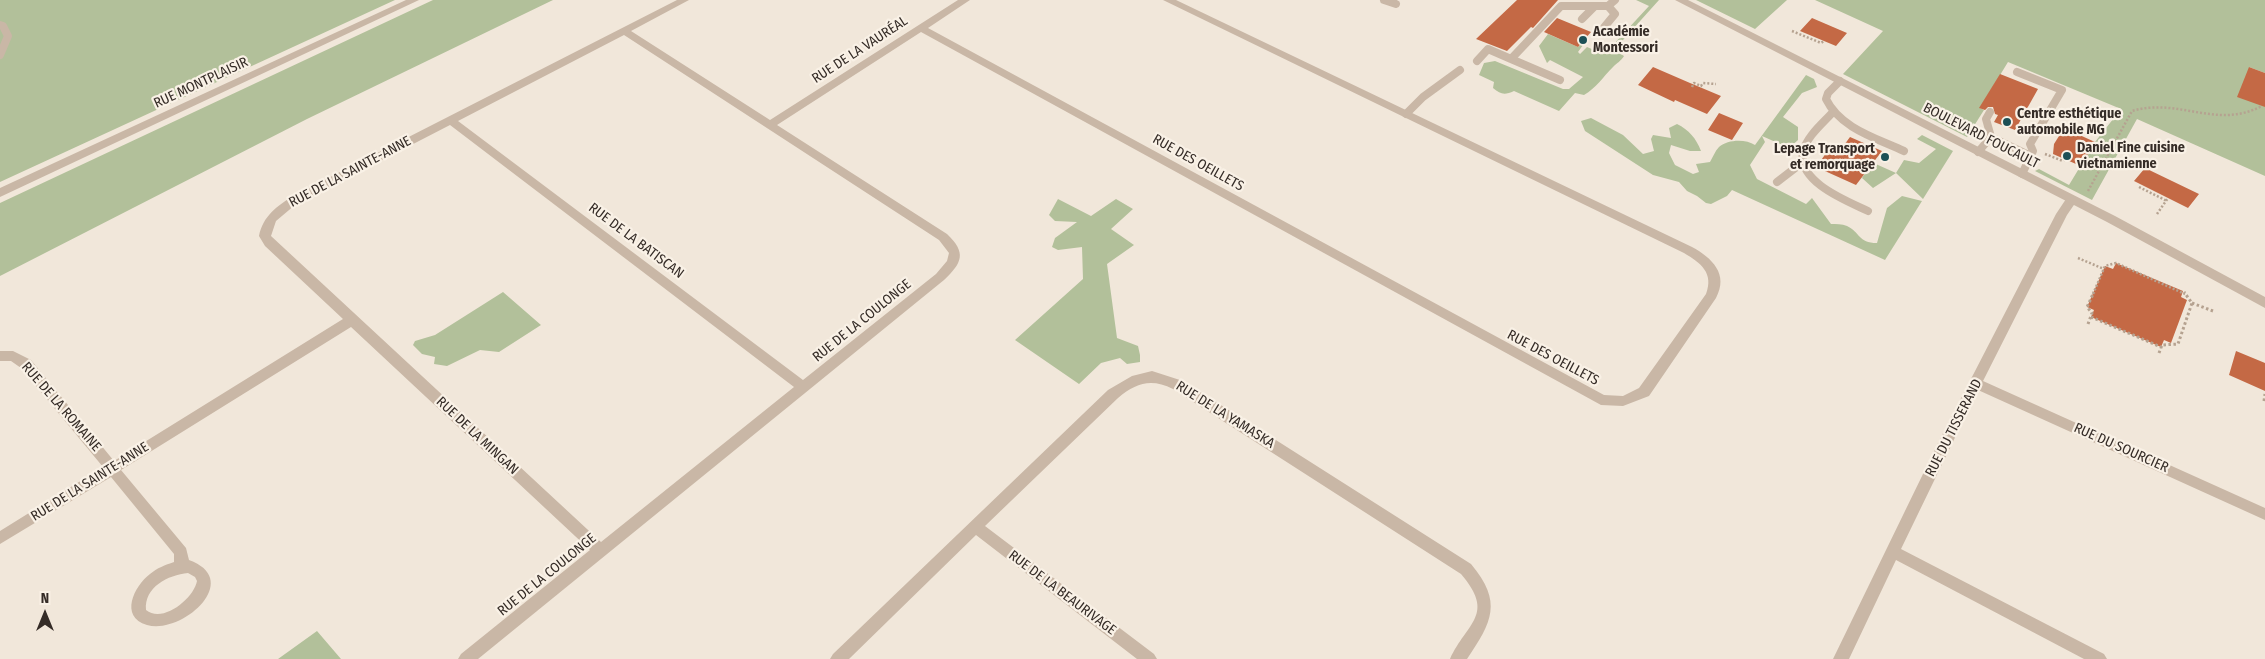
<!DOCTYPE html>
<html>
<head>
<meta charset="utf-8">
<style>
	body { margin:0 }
	#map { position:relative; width:2265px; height:659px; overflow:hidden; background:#f1e7da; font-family:"Fira Sans Condensed",sans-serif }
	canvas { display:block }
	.north { position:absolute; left:20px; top:589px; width:50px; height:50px; -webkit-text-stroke:4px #f9f1e6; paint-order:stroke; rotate:0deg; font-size:14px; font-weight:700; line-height:20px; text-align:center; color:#352c27 }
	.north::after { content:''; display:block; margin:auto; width:18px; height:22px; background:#352c27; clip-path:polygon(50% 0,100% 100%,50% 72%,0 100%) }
</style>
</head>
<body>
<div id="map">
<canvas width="2265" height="659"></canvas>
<div class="north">N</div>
</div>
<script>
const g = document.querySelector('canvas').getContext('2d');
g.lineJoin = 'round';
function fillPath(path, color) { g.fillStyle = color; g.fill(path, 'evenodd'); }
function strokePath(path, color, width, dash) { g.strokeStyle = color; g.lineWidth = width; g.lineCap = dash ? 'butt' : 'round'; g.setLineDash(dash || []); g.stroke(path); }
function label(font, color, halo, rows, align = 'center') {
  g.font = font + ' "Fira Sans Condensed",sans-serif'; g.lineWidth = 4.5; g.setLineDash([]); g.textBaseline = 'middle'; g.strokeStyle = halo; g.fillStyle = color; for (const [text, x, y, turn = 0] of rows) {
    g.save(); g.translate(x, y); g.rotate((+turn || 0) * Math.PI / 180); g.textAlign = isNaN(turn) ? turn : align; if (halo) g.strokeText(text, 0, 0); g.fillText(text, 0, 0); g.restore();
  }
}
const green = new Path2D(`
	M 0,0 L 395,0 L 0,182 Z
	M 433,0 L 553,0 L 307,119 L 0,276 L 0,203 Z
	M 1636,0 L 1659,0 L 1614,50 L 1624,56 C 1621,61 1617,63 1613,67 C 1603,77 1596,88 1584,95 L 1575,93 L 1559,111 L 1514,91 C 1505,95 1501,95 1493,88 L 1494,82 L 1479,75 L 1484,63 L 1495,61 L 1563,89 L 1569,89 L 1583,77 L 1550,60 L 1547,63 L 1539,46 L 1548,34 L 1578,47 L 1581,44 L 1583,45 L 1578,52 L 1580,54 L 1587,47 L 1594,50 L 1601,42 L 1612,46 L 1649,6 Z
	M 1696,0 L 1787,0 L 1755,29 Z
	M 1815,0 L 2265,0 L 2265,73 L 2249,67 L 2265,107 L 2265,176 L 2137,119 L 2092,200 L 2035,171 L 2039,169 L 2069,185 L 2095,142 L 2121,109 L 2008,62 L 1980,108 L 1984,110 L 1967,137 L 1843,74 L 1883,31 Z
	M 1806,75 L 1814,79 L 1817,87 L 1802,93 L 1783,117 L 1798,127 L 1798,140 L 1789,148 L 1762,136 L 1765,142 L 1750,165 L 1757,179 L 1806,204 L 1812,198 L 1831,224 C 1836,224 1842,224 1847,226 C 1860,232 1858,243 1877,243 L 1887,208 L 1902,196 L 1922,201 L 1885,260 L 1732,190 L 1727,196 L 1711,204 L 1706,203 L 1697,196 L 1687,191 L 1679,182 L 1653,175 L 1585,131 L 1581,121 L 1591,118 L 1623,135 L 1643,154 L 1654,151 L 1651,139 L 1653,135 L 1671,138 L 1669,128 L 1677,124 C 1689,130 1696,138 1701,151 L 1690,151 L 1671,145 L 1669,153 L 1675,165 L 1693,174 L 1699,172 L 1696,164 L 1710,162 C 1713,157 1715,151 1719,147 C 1728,139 1746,139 1755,145 Z
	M 1922,135 L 1953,151 L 1923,199 L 1896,173 L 1873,188 L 1862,178 L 1867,170 L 1869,161 L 1896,173 L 1904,160 L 1919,163 L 1936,149 L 1917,139 Z
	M 1058,199 L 1091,216 L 1116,199 L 1133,209 L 1111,229 L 1134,245 L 1107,264 L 1117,338 L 1138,346 L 1140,355 L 1140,362 L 1127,364 L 1120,358 L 1101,363 L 1079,384 L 1015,340 L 1083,279 L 1082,247 L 1058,250 L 1052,247 L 1055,238 L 1077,222 L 1055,221 L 1049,215 Z
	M 503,292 L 541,325 L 499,352 L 480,350 L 447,366 L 434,364 L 435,357 L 422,354 L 413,345 L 415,341 L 435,335 Z
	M 317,631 L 341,659 L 278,659 Z`);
const building = new Path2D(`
	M 1517,0 L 1558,0 L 1533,28 L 1531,27 L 1507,51 L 1476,39 Z
	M 1557,18 L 1591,32 L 1578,47 L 1544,32 Z
	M 1812,18 L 1847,33 L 1836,46 L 1800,31 Z
	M 1653,67 L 1690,83 L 1721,96 L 1707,114 L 1675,100 L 1674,102 L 1638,85 Z
	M 2249,67 L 2265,73 L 2265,107 L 2237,97 Z
	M 2000,74 L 2038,89 L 2015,130 L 1994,122 L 1998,115 L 1995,114 L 1993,107 L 1988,107 L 1985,110 L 1979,108 Z
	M 1719,113 L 1743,123 L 1732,140 L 1708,130 Z
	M 2064,128 L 2095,142 L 2082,164 L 2077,162 L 2076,164 L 2053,154 L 2054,144 Z
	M 1850,137 L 1882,151 L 1856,185 L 1816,167 L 1827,152 L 1836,156 Z
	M 2145,168 L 2199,194 L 2188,208 L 2134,181 Z
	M 2116,263 L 2183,291 L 2181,297 L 2187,300 L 2171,343 L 2164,340 L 2161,347 L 2091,317 L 2094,310 L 2087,307 L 2105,266 L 2113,269 Z
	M 2236,351 L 2265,363 L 2265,391 L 2229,375 Z`);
const pathFar1 = new Path2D(`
	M 1792,31 L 1821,43 L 1824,41
	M 1692,87 L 1694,83 L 1701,86 L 1703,83 L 1716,84
	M 2045,154 L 2063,161 L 2065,159
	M 2139,187 L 2167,201
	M 2088,191 L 2132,111 C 2179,97 2216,130 2262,106
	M 2157,214 L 2168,198
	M 2078,258 L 2104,269
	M 2093,294 L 2105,266 L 2116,263 L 2185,294`);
const path = new Path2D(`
	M 2192,303 L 2213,311
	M 2091,317 L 2161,347
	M 2088,324 L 2092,313 L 2087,307 L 2094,292
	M 2159,353 L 2162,345 L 2178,344 L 2192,303 L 2184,292
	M 2264,401 L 2265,394`);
const service = new Path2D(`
	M 1384,0 L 1396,4
	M 1582,19 L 1595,6 L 1608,6 L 1615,0
	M 0,25 L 3,26 L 8,36 L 0,55
	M 1601,31 L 1615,14 L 1608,6
	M 1477,61 L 1488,49 L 1511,59
	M 2017,72 L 2062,90 L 2030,144 L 2033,151 L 2022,174
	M 1560,80 L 1511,59 L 1561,6 L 1595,6
	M 1840,81 L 1828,93 L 1826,99 C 1840,128 1876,138 1904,151
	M 1833,112 C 1823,123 1806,137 1803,152 C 1797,182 1847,201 1868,211
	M 1990,112 L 1986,119 L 1991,137
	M 1406,114 L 1423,97 L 1460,70
	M 1978,152 L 1991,137 L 2031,156
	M 1777,182 L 1803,162`);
const minor = new Path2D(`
	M 677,0 L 689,0 L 631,31 L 770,120 L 958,0 L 970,0 L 928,28 L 1604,395 L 1623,396 L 1639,388 L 1706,294 C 1714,273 1701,263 1684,253 L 1163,0 L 1176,0 L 1692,247 C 1712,258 1729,274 1716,298 L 1649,396 L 1623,406 L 1601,405 L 921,32 L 777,125 L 947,234 C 967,253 962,263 944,280 L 478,659 L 458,659 L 461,654 L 590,550 L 351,327 L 121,470 L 186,548 L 189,560 C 244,580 182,635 147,625 C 119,617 134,586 150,574 C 157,568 165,565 174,562 L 174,554 L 111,477 L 0,544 L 0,531 L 103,467 L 21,368 L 11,361 L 0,361 L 0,351 L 13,351 L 31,360 L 114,461 L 343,319 L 265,246 L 259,236 C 263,216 277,206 293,196 ZM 624,35 L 939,240 L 949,253 L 947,261 L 936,274 L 803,380 L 458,121 ZM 450,125 L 794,387 L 601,542 L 271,236 L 276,221 L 295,205 ZM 188,573 L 195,577 L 197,581 C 194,598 163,624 146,610 C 144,587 168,575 188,573 Z
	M 2072,195 L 2078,199 L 2067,215 L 1983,381 L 2265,508 L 2265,520 L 1978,390 L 1901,549 L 2104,654 L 2107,659 L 2084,659 L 1896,560 L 1849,659 L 1833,659 L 1940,439 L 2056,214 L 2068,196 Z
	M 1152,371 L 1183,381 L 1471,564 C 1503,602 1492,622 1467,659 L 1450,659 C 1467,622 1496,615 1461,574 L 1173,389 C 1151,378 1136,383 1118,398 L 985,526 L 1154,654 L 1157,659 L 1137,659 L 976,535 L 849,659 L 830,659 L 833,654 L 1108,390 L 1132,376 Z`);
const tertiary = new Path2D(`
	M 406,0 L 419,0 L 0,197 L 0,188 Z
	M 1675,0 L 1688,0 L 2115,216 L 2265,297 L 2265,308 L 2107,222 Z`);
const markers = [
	[1583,40,5,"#1d5056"],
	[2007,122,5,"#1d5056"],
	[2067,156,5,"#1d5056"],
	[1885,157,5,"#1d5056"]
];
const poiNames = [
	["Académie",1593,32],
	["Montessori",1593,48],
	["Centre esthétique",2017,114],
	["automobile MG",2017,130],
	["Daniel Fine cuisine",2077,148],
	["vietnamienne",2077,164],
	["Lepage Transport",1875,149,"right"],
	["et remorquage",1875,165,"right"]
];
const streetNames = [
	["RUE DE LA VAURÉAL",860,50,-33],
	["RUE MONTPLAISIR",201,83,-25],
	["BOULEVARD FOUCAULT",1981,136,27],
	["RUE DES OEILLETS",1198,163,29],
	["RUE DE LA SAINTE-ANNE",350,172,-28],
	["RUE DE LA BATISCAN",636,241,37],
	["RUE DE LA COULONGE",862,321,-39],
	["RUE DES OEILLETS",1553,358,28],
	["RUE DE LA ROMAINE",61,407,49],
	["RUE DE LA YAMASKA",1225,415,32],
	["RUE DU TISSERAND",1954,428,-63],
	["RUE DE LA MINGAN",477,436,43],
	["RUE DU SOURCIER",2121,448,24],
	["RUE DE LA SAINTE-ANNE",90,482,-32],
	["RUE DE LA COULONGE",547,575,-39],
	["RUE DE LA BEAURIVAGE",1062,593,37]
];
fillPath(green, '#b2c09a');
fillPath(building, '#c46945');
strokePath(pathFar1, '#b5a290', 2.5, [2, 2]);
strokePath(path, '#b5a290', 3, [2.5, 2.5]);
strokePath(service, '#c9b7a6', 8);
fillPath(minor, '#c9b7a6');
fillPath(tertiary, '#c9b7a6');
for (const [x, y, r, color] of markers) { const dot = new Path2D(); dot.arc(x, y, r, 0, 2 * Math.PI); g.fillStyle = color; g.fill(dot); strokePath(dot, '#f9f1e6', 2); }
label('bold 14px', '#352c27', '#f9f1e6', poiNames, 'left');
label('14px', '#352c27', '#f9f1e6', streetNames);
</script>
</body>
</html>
